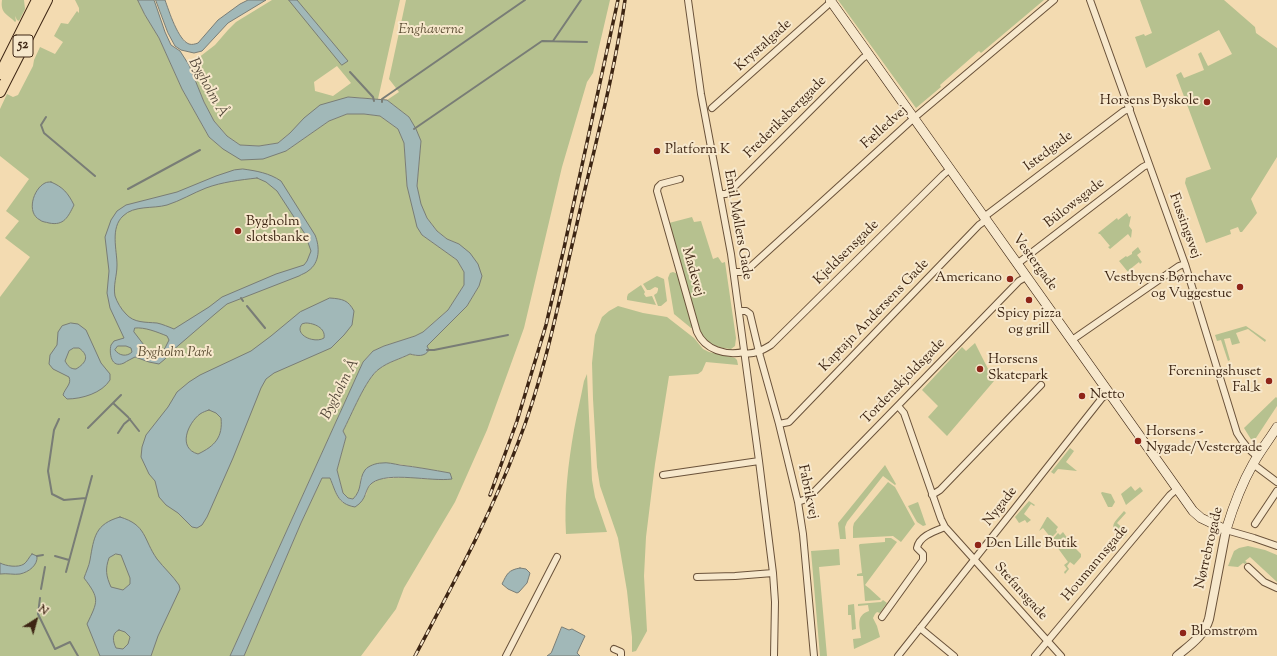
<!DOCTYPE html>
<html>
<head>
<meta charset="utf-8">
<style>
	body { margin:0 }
	#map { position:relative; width:1277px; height:656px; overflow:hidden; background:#f3dbb1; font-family:"Sorts Mill Goudy",serif }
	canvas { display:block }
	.north { position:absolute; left:16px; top:600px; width:40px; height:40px; -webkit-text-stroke:3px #f7e8cc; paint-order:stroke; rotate:37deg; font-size:11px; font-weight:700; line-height:16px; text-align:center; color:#3d2513 }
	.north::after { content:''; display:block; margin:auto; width:14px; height:18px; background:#3d2513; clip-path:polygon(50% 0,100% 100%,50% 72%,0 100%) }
</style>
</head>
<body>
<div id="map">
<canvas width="1277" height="656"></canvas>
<div class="north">N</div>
</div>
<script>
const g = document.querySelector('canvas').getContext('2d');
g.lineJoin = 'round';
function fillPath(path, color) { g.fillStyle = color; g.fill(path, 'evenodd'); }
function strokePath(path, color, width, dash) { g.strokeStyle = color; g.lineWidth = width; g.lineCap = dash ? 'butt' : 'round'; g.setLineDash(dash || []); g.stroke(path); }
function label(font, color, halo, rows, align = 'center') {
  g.font = font + ' "Sorts Mill Goudy",serif'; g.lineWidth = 4; g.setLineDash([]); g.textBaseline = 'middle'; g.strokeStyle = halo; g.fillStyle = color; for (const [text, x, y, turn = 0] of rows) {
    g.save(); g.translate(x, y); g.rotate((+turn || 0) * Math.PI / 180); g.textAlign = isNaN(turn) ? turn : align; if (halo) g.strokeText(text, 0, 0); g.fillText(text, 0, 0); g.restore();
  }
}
const green = new Path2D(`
	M 2,0 L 24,0 L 25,9 L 19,21 L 17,20 L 15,16 L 16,21 L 15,22 C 8,14 0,14 2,0 Z
	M 75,0 L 138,0 L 145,15 L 159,38 L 182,89 L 209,137 L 223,149 L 286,151 L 329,121 L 347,114 L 364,114 L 380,116 L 398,129 L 404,142 L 407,186 L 422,235 L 457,260 L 464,272 L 464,285 L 448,310 L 423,332 L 415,336 L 384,346 L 373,351 L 363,362 L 230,656 L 0,656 L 0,297 L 30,257 L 5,238 L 19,221 L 6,211 L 29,179 L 0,156 L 0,109 L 7,94 L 13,97 L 18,95 L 33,66 L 34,60 L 40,47 L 55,54 L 63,42 L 54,36 L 61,23 L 68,24 L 77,11 L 79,13 L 79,8 Z
	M 272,0 L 400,0 L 378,99 L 348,97 L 290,133 L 278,143 L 259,146 L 240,145 L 227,136 L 214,121 L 204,102 L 189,65 L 215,45 L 228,30 L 236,22 ZM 337,66 L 351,83 L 333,96 L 315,91 L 314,82 Z
	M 406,0 L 610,0 L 593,73 L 587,82 L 562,167 L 524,328 L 487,430 L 455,502 L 404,588 L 396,609 L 361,656 L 244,656 L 301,523 L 322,478 L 330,478 L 338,497 L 343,503 L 366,495 L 368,488 L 372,483 L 380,479 L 408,477 L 426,479 L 450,473 L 398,464 L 361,477 C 360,486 360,492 353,499 L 348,498 L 343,493 L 337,470 L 346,437 L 343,431 C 351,416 366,378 379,369 C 388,362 401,359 410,354 L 418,356 L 427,346 L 467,306 L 479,286 L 459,244 L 447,239 L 437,231 L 427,218 L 420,204 L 417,186 L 421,141 L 409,117 L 387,100 L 399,92 L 389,79 Z
	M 838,0 L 1044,0 L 981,53 L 979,51 L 940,85 L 941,87 L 916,108 Z
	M 1140,0 L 1224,0 L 1255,27 L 1256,33 L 1277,48 L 1277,157 L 1251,199 L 1257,213 L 1242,232 L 1240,232 L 1238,227 L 1230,230 L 1231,234 L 1206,243 L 1185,183 L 1186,178 L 1211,169 L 1176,75 L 1181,72 L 1184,78 L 1204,70 L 1198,54 L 1201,52 L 1208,66 L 1232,54 L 1219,30 L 1146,68 L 1135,37 L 1144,34 L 1145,36 L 1152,33 Z
	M 1127,213 L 1129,217 L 1131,216 L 1129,226 L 1132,230 L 1131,238 L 1128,234 L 1110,249 L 1108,247 L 1110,246 L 1100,234 L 1099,234 L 1098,233 L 1117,218 L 1118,220 Z
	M 692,217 L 694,222 L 701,221 L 713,259 L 718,257 L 722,263 L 725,262 L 736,338 L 735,346 L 731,349 C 716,347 711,346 701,334 L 669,223 Z
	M 1138,247 L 1141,252 L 1137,255 L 1142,262 L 1140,264 L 1139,262 L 1129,270 L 1129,271 L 1128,272 L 1119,261 L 1126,256 L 1127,257 L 1132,254 L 1132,252 Z
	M 673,272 L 678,274 L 692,328 L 691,328 L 674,314 L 668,278 L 670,273 Z
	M 657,276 L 664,279 L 667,301 L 661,306 L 658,306 L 654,295 L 657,293 L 658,290 L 658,288 L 655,287 L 650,290 L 647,290 L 643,284 Z
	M 641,285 L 645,292 L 644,294 L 646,297 L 652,296 L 656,305 L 627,300 L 627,297 L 628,294 Z
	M 618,306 L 643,313 L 667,317 L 694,338 L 703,349 L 709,352 L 735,358 L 737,360 L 738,365 L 706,362 L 702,371 L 698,374 L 669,376 L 655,464 L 646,537 L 644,576 L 647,631 L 636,651 L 632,652 L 632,637 L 627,591 L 618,538 L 600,486 L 597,467 L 593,399 L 592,363 L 595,335 L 602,317 L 609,311 Z
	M 1246,326 L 1266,340 L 1265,342 L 1248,329 L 1236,333 L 1240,343 L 1232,345 L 1230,338 L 1224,339 L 1230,360 L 1228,361 L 1221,340 L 1217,341 L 1215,335 Z
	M 975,343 L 994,381 L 947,436 L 928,417 L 938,406 L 922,390 L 962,347 L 966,351 Z
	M 587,374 L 592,480 L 595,497 L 607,532 L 566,534 C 564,499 568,464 574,430 C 577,413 581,397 584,381 Z
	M 1276,397 L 1277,398 L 1277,406 L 1254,441 L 1252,441 L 1244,428 Z
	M 1070,448 L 1074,451 L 1066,462 L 1077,471 L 1058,469 L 1054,474 L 1051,472 Z
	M 885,465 L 896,484 L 895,485 L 883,476 L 847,522 L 845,527 L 846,539 L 840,539 L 838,523 Z
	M 888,482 L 895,487 L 915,524 L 901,542 L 893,536 L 853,538 L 853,527 L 854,523 Z
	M 1131,486 L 1135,491 L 1140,487 L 1143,491 L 1126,505 L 1121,494 Z
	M 1102,492 L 1111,494 L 1115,502 L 1112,507 L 1108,507 L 1101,493 Z
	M 1029,501 L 1035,505 L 1034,506 L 1031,504 L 1024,514 L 1031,520 L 1027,523 L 1025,520 L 1019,523 L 1015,517 Z
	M 918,502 L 926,525 L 923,526 L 917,522 L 908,506 Z
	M 1124,511 L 1126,513 L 1117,523 L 1128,533 L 1123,539 C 1108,526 1112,525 1124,511 Z
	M 1047,517 L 1048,517 L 1058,527 L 1056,530 L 1057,532 L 1051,538 L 1043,528 L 1039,531 Z
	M 1063,532 L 1073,546 L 1081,554 L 1081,557 L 1074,565 L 1070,562 L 1067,566 L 1069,569 L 1065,574 L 1064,572 L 1067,569 L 1064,565 L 1068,562 L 1052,540 L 1058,533 L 1060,535 Z
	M 885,538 L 891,538 L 897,542 L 865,585 C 871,589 875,594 881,599 L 880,600 L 865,601 L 863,576 L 857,576 L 857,574 L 862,573 L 859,545 L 860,544 L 885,542 Z
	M 1248,546 L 1265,550 L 1277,555 L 1277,582 L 1250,557 L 1245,561 L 1247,562 L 1245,564 L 1243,563 L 1238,567 L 1228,566 L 1234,551 L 1239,548 Z
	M 839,549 L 840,565 L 819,567 L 827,656 L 820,656 L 811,551 Z
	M 883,600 L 887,603 L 880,613 L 877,612 L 875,614 L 873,618 L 877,626 L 880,637 L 854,649 L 853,639 L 861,638 C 860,626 855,616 869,611 L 868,605 L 858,606 L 858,604 L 881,602 Z
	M 854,604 L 856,629 L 852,630 L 851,615 L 848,615 L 848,605 Z`);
const water = new Path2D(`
	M 138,0 L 154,0 L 165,32 L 171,45 L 180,51 L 189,65 L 204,102 L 214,121 L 227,136 L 240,145 L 259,146 L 278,143 L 290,133 L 304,118 L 320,105 L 348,97 L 387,100 L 409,117 L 416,129 L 421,141 L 417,186 L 421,204 L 427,218 L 437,231 L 447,239 L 459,244 L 470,253 L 478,264 L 482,276 L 479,286 L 467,306 L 427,346 L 429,350 C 425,357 417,356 410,354 C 400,359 388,362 379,369 C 366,378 351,416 343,431 L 346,437 L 337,470 L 343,493 L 348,498 L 353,499 C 363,489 358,480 365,470 C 368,466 376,463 382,463 C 387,462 394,464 400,465 C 417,467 433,470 450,473 L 452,479 C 431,482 388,471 372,483 C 364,489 368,499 355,507 C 337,504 336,492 330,478 L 322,478 L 301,523 L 244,656 L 230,656 L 363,362 L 373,351 L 384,346 L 415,336 L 423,332 L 448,310 L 464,285 L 464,272 L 457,260 L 422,235 L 417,227 L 407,186 L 404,143 L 398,129 L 380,116 L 364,114 L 347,114 L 329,121 L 286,151 L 263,159 L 241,160 L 223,149 L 209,137 L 182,89 L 159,38 L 145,15 Z
	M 156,0 L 165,0 C 169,11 178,40 189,44 C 192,45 195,44 198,43 L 218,20 L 240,4 L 248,0 L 266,0 L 228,23 L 202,51 L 194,53 L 181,50 L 175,46 L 168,33 Z
	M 289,0 L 297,0 L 348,61 L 342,65 Z
	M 243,169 C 257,171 269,173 281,181 L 315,235 C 320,247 320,263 308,271 C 306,273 302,274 299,276 L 227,304 L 215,314 L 172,351 L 165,359 L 159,364 L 149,362 L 135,357 C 131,359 127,361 124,363 C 111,369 109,353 111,345 L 114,341 L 124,338 L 110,308 L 107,293 L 109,271 L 105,237 L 111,220 L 117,211 L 126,205 L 177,192 L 216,176 L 234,170 ZM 257,178 L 266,182 L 277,191 L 305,234 L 311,251 L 307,261 L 304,265 L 276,274 L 222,297 L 209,307 L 174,329 C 169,327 162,324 157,323 C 145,322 134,323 126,314 C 121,309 117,302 115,296 C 113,285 117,276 117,265 C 117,250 110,228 123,216 C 134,205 153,209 167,205 C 180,201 193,193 206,188 C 222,182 240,180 257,178 ZM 135,328 C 145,327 157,332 167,336 L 169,340 L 165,348 L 159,355 L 153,355 L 147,349 L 134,332 ZM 118,346 L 126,346 L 131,348 L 132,352 C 127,357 119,356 115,350 Z
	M 51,182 C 63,187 68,193 74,205 C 68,217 64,226 49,223 C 46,222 42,222 40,220 C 26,213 33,189 45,183 C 47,182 49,182 51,182 Z
	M 330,298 C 343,299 348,300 354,311 L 352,325 L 344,335 L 331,348 L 274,373 L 266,379 L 261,388 L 233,458 L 207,517 L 202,525 L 197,528 L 192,527 L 178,513 L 166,505 L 159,497 L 155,481 L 149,474 L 141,457 L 142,447 L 146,435 L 168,407 L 177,392 L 189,382 L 200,375 L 251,351 L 271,336 L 300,312 ZM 306,323 C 314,323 326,328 324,338 C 315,344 293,335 302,324 ZM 209,410 L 216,413 L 221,418 C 223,437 215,446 198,454 C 177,448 188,423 200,414 C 203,412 206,411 209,410 Z
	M 71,323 L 78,324 L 86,330 L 101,363 L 110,374 L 110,380 C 102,393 82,399 67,399 L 63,395 C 65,388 72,384 69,377 L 53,369 L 49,364 L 50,355 L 57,345 L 58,332 L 62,326 ZM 74,348 L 79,348 C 90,356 86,363 76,369 C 70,369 68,366 65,361 L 69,351 Z
	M 120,517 C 147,525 143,539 157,559 C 164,568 173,576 179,585 L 180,589 L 158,636 L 151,656 L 100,656 L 87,624 C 98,601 100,599 84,578 C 86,572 89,566 90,560 C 94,537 95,524 120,517 ZM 116,554 L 121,555 L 130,578 L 130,584 L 123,590 L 111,587 C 106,576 105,569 109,558 ZM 119,630 L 125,632 L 130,637 L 128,644 L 123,649 L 116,648 C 113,642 111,633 119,630 Z
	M 32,554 L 37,556 C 38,565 29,572 20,574 C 14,575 7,573 0,574 L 0,563 C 6,566 18,568 24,564 C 27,562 29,557 32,554 Z
	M 520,568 L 526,569 L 530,573 L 527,583 L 519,592 L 517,593 L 508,589 L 502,584 C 507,574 508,570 520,568 Z
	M 562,627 L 569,630 L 572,629 L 585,636 L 577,653 L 580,656 L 547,656 L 551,653 Z`);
const stream = new Path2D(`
	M 553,41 L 581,0
	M 350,72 L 373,97 L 374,101
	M 382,102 L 382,99 L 525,0
	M 46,117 L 41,125 L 44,133 L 95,176
	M 414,129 L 542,41 L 587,42
	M 128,189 L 200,150
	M 241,298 L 243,301
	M 247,306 L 265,328
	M 427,350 L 434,350 L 508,335
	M 113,403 L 128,417 L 139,431
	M 59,419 L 54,430 L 48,471 L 52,494 L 64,500 L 86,498
	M 88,428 L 121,395
	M 118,433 L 124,424 L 130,419
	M 37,556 L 43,555
	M 55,556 L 69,560
	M 66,572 L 92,476
	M 41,589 L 45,567
	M 40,598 L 38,614 L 55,649 L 70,642 L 78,656`);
const minor = new Path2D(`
	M 688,0 L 701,94 L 731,254 L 759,461 L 773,573 L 775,602 L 774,656
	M 1090,0 L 1185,264 L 1237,433 C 1243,443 1248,450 1257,456
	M 712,108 L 831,2
	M 680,179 L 661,184 L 658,187 L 657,191 L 697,332 C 705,350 726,356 744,352
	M 720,194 L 726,194 L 731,190 L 863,58 L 869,54
	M 984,217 L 1124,111 L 1130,109
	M 1017,264 L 1143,167 L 1149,164
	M 734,272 L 741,272 L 747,270 L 914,118 L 1054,0
	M 739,311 L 746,311 L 750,314 L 760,356 L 779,424 L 798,502 L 803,534 L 814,656
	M 1072,340 L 1179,266 L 1185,264
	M 744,353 C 754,355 763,350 771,345 L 943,175 L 950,169
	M 898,406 L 904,413 L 941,519 L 945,527 L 1061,656
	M 779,424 L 789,422 L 979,225 L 986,220
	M 1253,464 L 1277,482
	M 663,475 L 759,461
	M 932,495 L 940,490 L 1041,385
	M 798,502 L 806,499 L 810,496 L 1019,281 L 1026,277
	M 1255,524 L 1277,491
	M 1226,530 L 1254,538 L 1277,546
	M 1248,567 L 1264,582 L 1277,588
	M 697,577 L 735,576 L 773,573
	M 882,617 L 923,560 L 923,554 L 917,548 C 919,536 935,531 945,527
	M 920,628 L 954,656
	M 614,649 L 621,652 L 621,656
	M 506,656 L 557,557
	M 898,656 L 1102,398 L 1109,393
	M 1035,656 L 1170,495 L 1177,489`);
const tertiary = new Path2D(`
	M 1177,656 C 1190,645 1204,636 1209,619 L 1226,530`);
const secondary = new Path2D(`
	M 830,0 L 1193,511 L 1201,518 L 1226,530 C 1233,507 1241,485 1253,464 C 1260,451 1269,440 1277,427`);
const primary = new Path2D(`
	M 0,74 L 37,0
	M 0,92 L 47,0`);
const rail = new Path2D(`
	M 490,495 L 517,421 L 546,325 L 564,248 L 618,0
	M 415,656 C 452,586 490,517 518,443 C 545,374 559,300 576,228 C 593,152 614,77 625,0`);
const markers = [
	[1207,102,4,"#8f2418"],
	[657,151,4,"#8f2418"],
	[238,231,4,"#8f2418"],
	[1010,279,4,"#8f2418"],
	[1240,287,4,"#8f2418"],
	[1029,300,4,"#8f2418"],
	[980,369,4,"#8f2418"],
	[1269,381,4,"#8f2418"],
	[1082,396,4,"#8f2418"],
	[1138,441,4,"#8f2418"],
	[978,545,4,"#8f2418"],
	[1183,633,4,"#8f2418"]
];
const shields = [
	[23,46,20]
];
const shieldNames = [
	["52",23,46]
];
const parkNames = [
	["Enghaverne",431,31],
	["Bygholm Park",175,354]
];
const streetNames = [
	["Krystalgade",764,46,-42],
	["Frederiksberggade",786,118,-45],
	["Fælledvej",885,128,-42],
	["Istedgade",1049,152,-37],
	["Bülowsgade",1075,204,-38],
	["Emil Møllers Gade",737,225,80],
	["Fussingsvej",1184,226,70],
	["Kjeldsensgade",847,253,-45],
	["Vestergade",1034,263,54],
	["Madevej",692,272,74],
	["Kaptajn Andersens Gade",875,316,-46],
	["Tordenskjoldsgade",904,382,-46],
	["Fabrikvej",807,492,78],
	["Nygade",1001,507,-52],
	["Nørrebrogade",1210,548,-77],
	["Houmannsgade",1096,564,-50],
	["Stefansgade",1020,592,48]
];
const poiNames = [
	["Horsens Byskole",1199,102,"right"],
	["Platform K",665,151],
	["Bygholm",246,223],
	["slotsbanke",246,239],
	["Americano",1002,279,"right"],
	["Vestbyens Børnehave",1232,279,"right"],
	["og Vuggestue",1232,295,"right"],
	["Spicy pizza",1029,315,"center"],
	["og grill",1029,331,"center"],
	["Horsens",988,361],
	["Skatepark",988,377],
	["Foreningshuset",1261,373,"right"],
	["Fal_k",1261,389,"right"],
	["Netto",1090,396],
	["Horsens -",1146,433],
	["Nygade/Vestergade",1146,449],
	["Den Lille Butik",986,545],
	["Blomstrøm",1191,633]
];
const waterNames = [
	["Bygholm Å",207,88,61],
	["Bygholm Å",341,390,-63]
];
fillPath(green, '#b6c18f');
fillPath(water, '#a1b8b8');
strokePath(water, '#797d76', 1);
strokePath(stream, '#797d76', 2);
strokePath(minor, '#6a523a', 8);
strokePath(tertiary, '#6a523a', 10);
strokePath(secondary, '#3d2513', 10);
strokePath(primary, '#3d2513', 12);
strokePath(minor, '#f7e8cc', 6);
strokePath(tertiary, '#f7e8cc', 8);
strokePath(secondary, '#f7e8cc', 9);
strokePath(primary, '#f3dbb1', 10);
strokePath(rail, '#3d2513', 3.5);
strokePath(rail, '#f7e8cc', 2, [6]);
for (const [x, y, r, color] of markers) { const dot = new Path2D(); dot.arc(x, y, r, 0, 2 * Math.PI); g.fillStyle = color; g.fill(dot); strokePath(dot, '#f7e8cc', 1.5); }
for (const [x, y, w] of shields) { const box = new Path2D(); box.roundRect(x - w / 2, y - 11, w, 22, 3); g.fillStyle = '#f7e8cc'; g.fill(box); strokePath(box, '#3d2513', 1); }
label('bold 13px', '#3d2513', null, shieldNames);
label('italic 14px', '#5b4c32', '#f7e8cc', parkNames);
label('14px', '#3d2513', '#f7e8cc', streetNames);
label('14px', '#3d2513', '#f7e8cc', poiNames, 'left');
label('italic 15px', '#564a3c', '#f7e8cc', waterNames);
</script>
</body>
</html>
